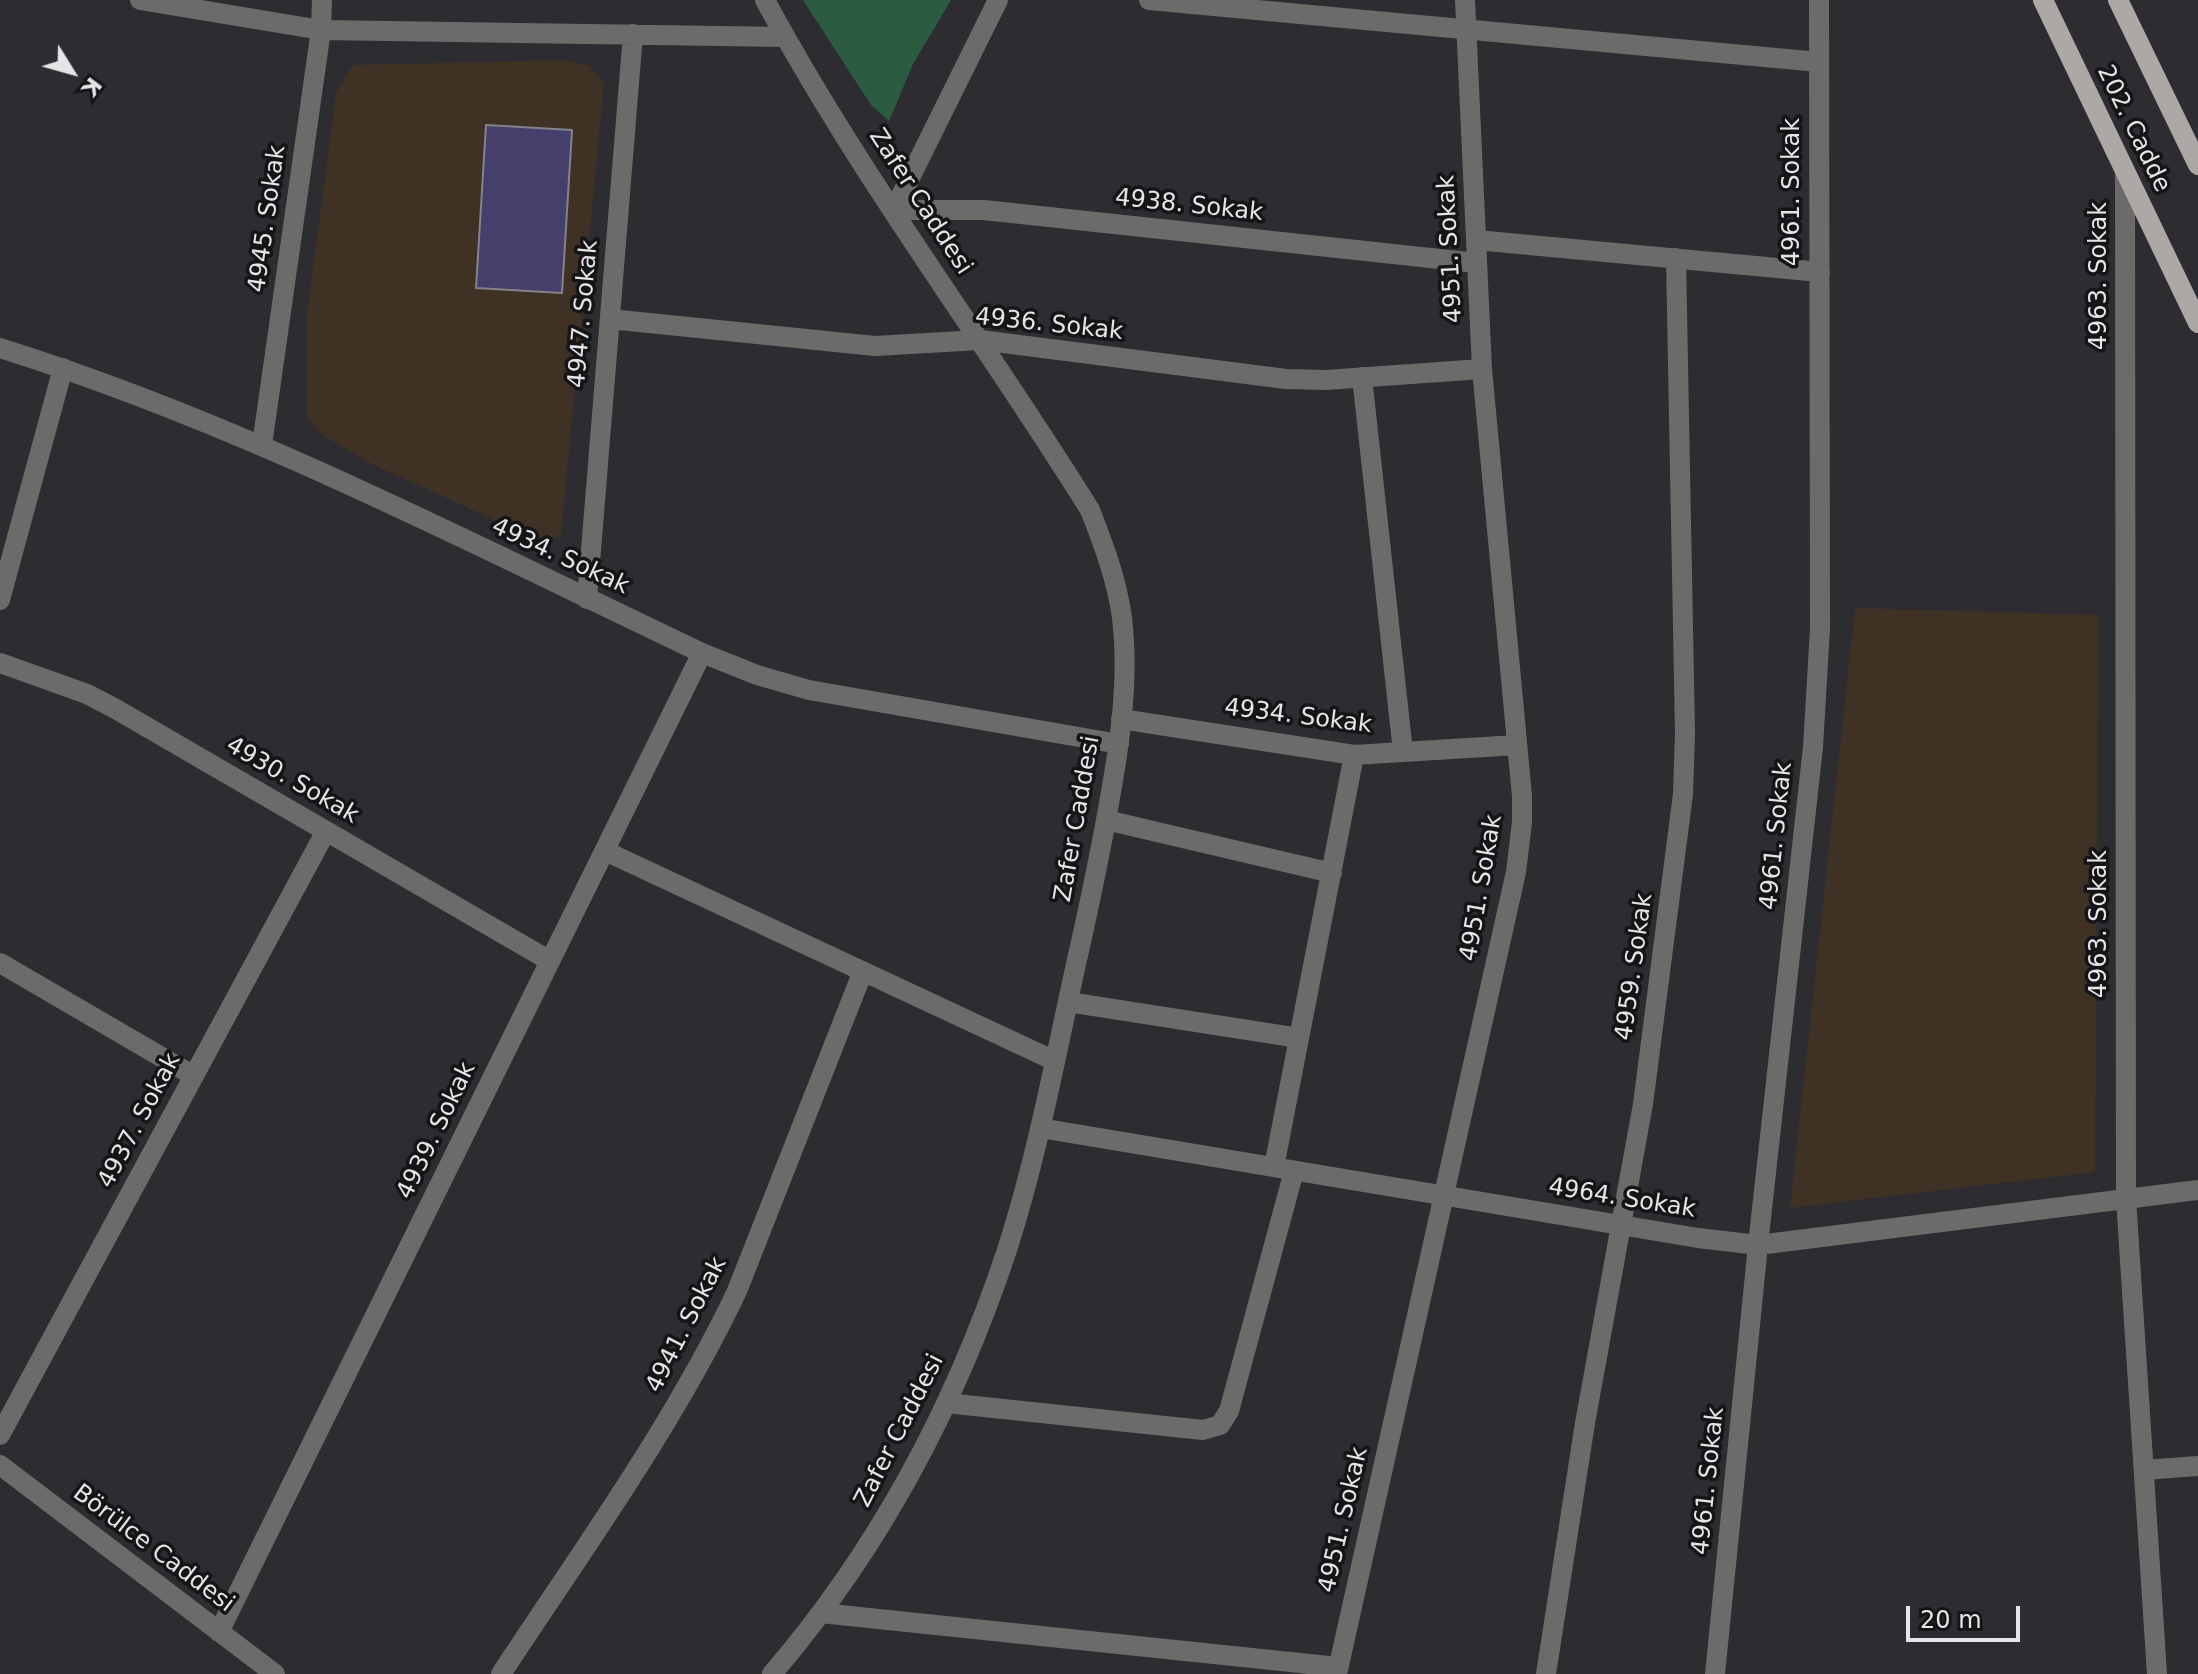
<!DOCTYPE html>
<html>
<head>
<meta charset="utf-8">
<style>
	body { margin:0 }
	#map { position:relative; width:2198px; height:1674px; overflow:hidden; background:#2d2d31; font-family:"DejaVu Sans",sans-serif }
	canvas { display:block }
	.north { position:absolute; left:32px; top:32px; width:80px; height:80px; -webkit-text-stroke:6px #151517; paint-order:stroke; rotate:127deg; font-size:22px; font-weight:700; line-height:32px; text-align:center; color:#e5e5e8 }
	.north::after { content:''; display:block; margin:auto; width:28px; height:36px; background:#e5e5e8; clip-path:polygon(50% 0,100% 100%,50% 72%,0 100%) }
	.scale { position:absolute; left:1906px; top:1606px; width:114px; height:36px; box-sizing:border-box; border:4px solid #e5e5e8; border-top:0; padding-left:10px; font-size:24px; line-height:28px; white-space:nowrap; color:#e5e5e8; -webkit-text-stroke:6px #151517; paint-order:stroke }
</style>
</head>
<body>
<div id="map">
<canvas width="2198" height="1674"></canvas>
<div class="north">K</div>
<div class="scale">20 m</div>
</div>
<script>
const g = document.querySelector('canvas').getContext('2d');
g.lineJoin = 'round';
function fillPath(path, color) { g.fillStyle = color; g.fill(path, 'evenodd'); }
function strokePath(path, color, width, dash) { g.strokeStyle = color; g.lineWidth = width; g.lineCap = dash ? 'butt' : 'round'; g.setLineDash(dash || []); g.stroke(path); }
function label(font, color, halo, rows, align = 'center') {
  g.font = font + ' "DejaVu Sans",sans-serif'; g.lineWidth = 7; g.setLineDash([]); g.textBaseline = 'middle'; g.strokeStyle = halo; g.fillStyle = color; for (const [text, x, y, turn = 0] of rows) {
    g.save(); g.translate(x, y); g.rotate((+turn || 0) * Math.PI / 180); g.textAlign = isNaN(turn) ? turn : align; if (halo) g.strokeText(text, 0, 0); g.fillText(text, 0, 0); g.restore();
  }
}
const education = new Path2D(`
	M 567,60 L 590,66 L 604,83 L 561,534 L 548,544 L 374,465 L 322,435 L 307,415 L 307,314 L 336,93 L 353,65 Z
	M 1855,608 L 2098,615 L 2095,1172 L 1790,1208 Z`);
const green = new Path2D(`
	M 803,0 L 951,0 L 913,64 L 889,121 L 871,105 Z`);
const building = new Path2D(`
	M 486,125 L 572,130 L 562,293 L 476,288 Z`);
const minor = new Path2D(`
	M 140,0 L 321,30 L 785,37
	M 765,0 C 861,178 984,339 1090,510 C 1104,546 1117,580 1122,618 C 1129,676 1121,735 1111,792 C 1101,850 1089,907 1076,964 C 1055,1060 1037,1157 1007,1250 C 955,1407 880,1548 772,1674
	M 998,0 L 894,210 L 984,210 L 1477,263
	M 1149,0 L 1819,62
	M 2125,172 L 2126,1199 L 2157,1674
	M 1476,240 L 1820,272
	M 610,319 L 875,346 L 980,340 L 1286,379 L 1326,380 L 1482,369
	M 0,348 C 244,424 472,544 702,653 L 757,675 L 809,690 L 1119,744
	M 1362,377 L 1403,752
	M 262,445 L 321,30 L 322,0
	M 587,599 L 633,34
	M 0,600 L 63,368
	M 0,663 L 87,694 L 114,708 L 550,961
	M 1121,719 L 1354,755 L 1517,745
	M 1106,820 L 1332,873
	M 605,851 L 1055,1061
	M 0,963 L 194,1076
	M 1068,1002 L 1299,1038
	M 1040,1128 L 1698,1238 L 1758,1245 L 2198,1190
	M 1274,1167 L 1354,755
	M 946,1403 L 1203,1430 L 1220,1425 L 1229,1411 L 1294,1171
	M 0,1435 L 326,831
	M 0,1465 L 275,1674
	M 2144,1470 L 2198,1466
	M 821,1613 L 1338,1667
	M 219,1632 L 702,653
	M 501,1674 C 583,1549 673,1426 737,1291 L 863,971
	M 1337,1674 L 1516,872 L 1522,822 L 1522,796 L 1482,369 L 1465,0
	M 1546,1674 L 1585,1423 L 1643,1104 L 1683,794 L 1685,733 L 1676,258
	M 1715,1674 L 1758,1245 L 1813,747 L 1820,629 L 1819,0`);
const major = new Path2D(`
	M 2043,0 L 2198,323
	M 2118,0 L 2198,165`);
const streetNames = [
	["202. Cadde",2133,129,64],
	["4961. Sokak",1793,192,-90],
	["Zafer Caddesi",920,202,57],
	["4938. Sokak",1189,206,6],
	["4945. Sokak",268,219,-82],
	["4951. Sokak",1451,249,-93],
	["4963. Sokak",2100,276,-90],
	["4947. Sokak",584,314,-85],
	["4936. Sokak",1049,325,6],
	["4934. Sokak",560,557,25],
	["4934. Sokak",1298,717,7],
	["4930. Sokak",292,781,30],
	["Zafer Caddesi",1078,819,-80],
	["4961. Sokak",1777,836,-84],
	["4951. Sokak",1482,888,-80],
	["4963. Sokak",2100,924,-90],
	["4959. Sokak",1635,967,-82],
	["4937. Sokak",140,1121,-62],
	["4939. Sokak",437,1131,-64],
	["4964. Sokak",1622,1199,9],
	["4941. Sokak",687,1325,-63],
	["Zafer Caddesi",900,1431,-63],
	["4961. Sokak",1709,1481,-84],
	["4951. Sokak",1344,1520,-77],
	["Börülce Caddesi",153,1549,37]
];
fillPath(education, '#403125');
fillPath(green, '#2b5c42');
fillPath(building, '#44406b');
strokePath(building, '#838389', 2);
strokePath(minor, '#6d6a6a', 20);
strokePath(major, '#ada7a6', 20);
label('24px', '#e5e5e8', '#151517', streetNames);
</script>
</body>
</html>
